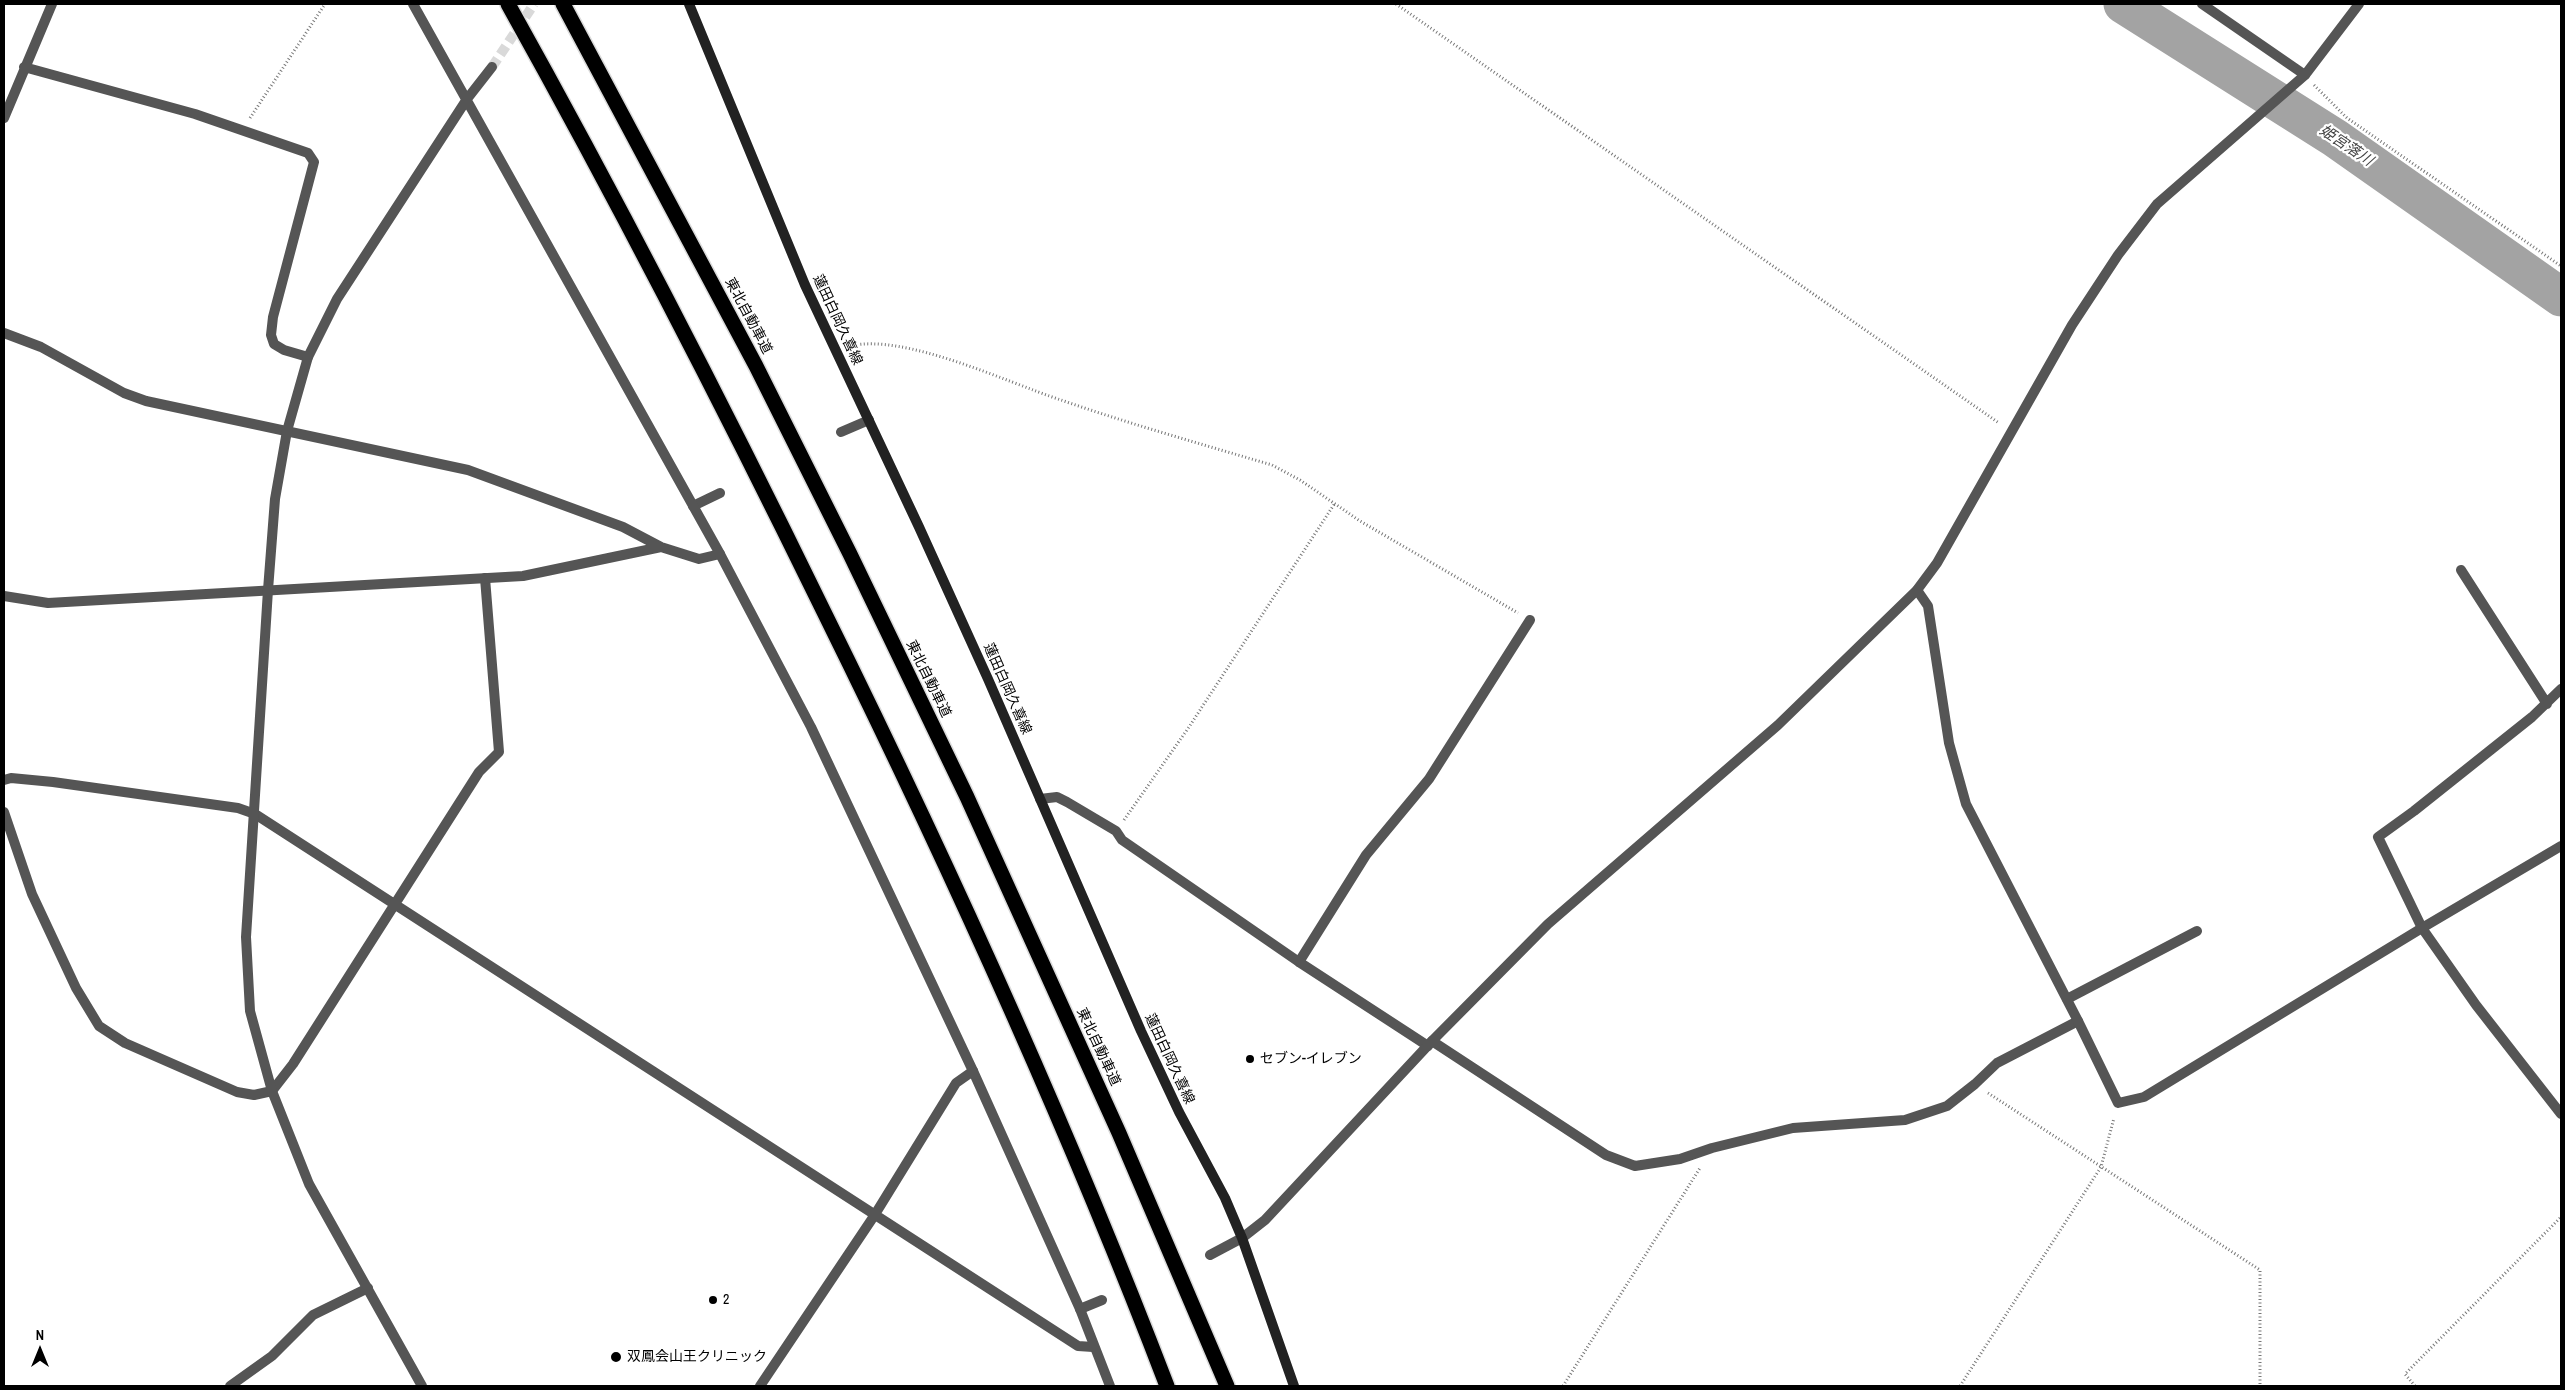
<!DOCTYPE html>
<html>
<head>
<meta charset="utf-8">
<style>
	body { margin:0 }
	#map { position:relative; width:2565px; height:1390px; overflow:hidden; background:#fff; font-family:"Archivo Narrow",sans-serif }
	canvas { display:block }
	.frame { position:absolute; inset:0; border:5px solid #000; pointer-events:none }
	.north { position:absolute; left:15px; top:1325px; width:50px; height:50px; -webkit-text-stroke:4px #fff; paint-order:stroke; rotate:0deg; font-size:14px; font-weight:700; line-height:20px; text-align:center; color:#000 }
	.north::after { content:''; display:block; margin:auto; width:18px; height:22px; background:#000; clip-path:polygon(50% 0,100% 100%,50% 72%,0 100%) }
</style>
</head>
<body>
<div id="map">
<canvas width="2565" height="1390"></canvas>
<div class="frame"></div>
<div class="north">N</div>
</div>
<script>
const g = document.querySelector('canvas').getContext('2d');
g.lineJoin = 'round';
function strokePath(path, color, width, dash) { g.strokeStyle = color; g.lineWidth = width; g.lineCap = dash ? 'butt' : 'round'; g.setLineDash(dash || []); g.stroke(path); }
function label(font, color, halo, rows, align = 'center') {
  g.font = font + ' "Archivo Narrow","Noto Sans JP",sans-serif'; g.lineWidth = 4.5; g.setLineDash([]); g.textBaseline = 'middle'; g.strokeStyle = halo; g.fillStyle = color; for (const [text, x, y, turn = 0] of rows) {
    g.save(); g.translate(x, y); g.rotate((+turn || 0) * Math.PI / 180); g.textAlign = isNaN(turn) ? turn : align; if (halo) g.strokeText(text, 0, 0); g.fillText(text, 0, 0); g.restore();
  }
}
const river = new Path2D(`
	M 2123,4 L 2335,138 L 2561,297`);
const tertiaryTunnel = new Path2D(`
	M 492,67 L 534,4`);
const path = new Path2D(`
	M 1396,4 L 1999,423
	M 2314,85 L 2347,118 L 2561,266
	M 250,118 L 325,4
	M 850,346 C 905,333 1006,382 1061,400 C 1130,424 1201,444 1272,465 L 1300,480 L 1360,521 L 1518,613
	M 1124,820 L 1189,727 L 1335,503
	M 1988,1093 L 2260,1270 L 2260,1386
	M 1563,1386 L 1700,1168
	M 1960,1386 L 2101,1167 L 2114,1118
	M 2415,1386 L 2405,1374 L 2561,1217`);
const service = new Path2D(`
	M 841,432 L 869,420
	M 693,506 L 720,493
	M 2461,570 L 2547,704
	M 4,780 L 11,778 L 53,782 L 238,808 L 255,814 L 1078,1346 L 1093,1347
	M 2422,928 L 2378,837 L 2414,811 L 2532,717 L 2561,689
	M 1299,962 L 1366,855 L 1429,779 L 1530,620
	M 2067,999 L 2197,931
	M 1432,1041 L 1606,1155 L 1635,1166 L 1680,1159 L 1712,1148 L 1793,1128 L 1905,1120 L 1947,1106 L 1975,1084 L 1997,1063 L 2078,1021
	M 272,1091 L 293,1064 L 479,772 L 499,752 L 485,578
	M 1210,1255 L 1242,1238
	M 1080,1309 L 1102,1300
	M 230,1386 L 272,1356 L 313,1315 L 368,1288
	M 760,1386 L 874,1216 L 956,1083 L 973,1071`);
const minor = new Path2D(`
	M 2202,4 L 2305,75
	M 24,67 L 195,114 L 308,153 L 314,162 L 273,317 L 271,335 L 274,344 L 284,350 L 308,357
	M 4,118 L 52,4
	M 4,333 L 41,347 L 124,393 L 146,401 L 468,470 L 623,527 L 661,547 L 699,559 L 720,554
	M 1917,590 L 1928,606 L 1949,743 L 1966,804 L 2078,1021 L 2118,1103 L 2144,1097 L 2422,928 L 2476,1005 L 2561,1114
	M 4,596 L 48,603 L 523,576 L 661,547
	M 1040,799 L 1057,797 L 1067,802 L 1116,831 L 1122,840 L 1299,962 L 1428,1046
	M 4,812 L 32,894 L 76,988 L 99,1026 L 125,1043 L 237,1092 L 254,1095 L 272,1091
	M 2422,928 L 2561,846`);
const tertiary = new Path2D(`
	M 413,4 L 720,554 L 811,727 L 973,1071 L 1080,1309 L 1110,1386
	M 1242,1238 L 1265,1220 L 1432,1041 L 1548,924 L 1778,725 L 1917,590 L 1937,563 L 2072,325 L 2118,255 L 2157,204 L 2305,75 L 2359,4
	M 422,1386 L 309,1184 L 272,1091 L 250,1011 L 246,937 L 268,590 L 275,499 L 287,431 L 308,357 L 337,299 L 467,99 L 492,67`);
const secondary = new Path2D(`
	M 689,4 L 805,285 L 919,527 L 988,679 L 1141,1031 L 1179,1112 L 1225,1198 L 1242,1238 L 1294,1386`);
const motorway = new Path2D(`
	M 508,4 C 619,203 724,407 824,612 C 949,865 1066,1122 1167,1386
	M 563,4 L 756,366 L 850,554 L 967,797 L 1119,1133 L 1227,1386`);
const markers = [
	[1250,1059,5,"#000"],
	[713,1300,5,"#000"],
	[616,1357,6,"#000"]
];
const streetNames = [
	["東北自動車道",748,316,62],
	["蓮田白岡久喜線",837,320,65],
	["東北自動車道",928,679,64],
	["蓮田白岡久喜線",1007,689,66],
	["東北自動車道",1098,1047,65],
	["蓮田白岡久喜線",1169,1059,65]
];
const poiNames = [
	["セブン-イレブン",1260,1059],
	["2",723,1300],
	["双鳳会山王クリニック",627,1357]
];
const waterNames = [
	["姫宮落川",2346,146,34]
];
strokePath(river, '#a3a3a3', 39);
strokePath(tertiaryTunnel, '#d9d9d9', 10, [10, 5]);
strokePath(motorway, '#dbdbdb', 18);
strokePath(path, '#777', 3, [1, 2.5]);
strokePath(service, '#555', 10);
strokePath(minor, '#555', 10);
strokePath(tertiary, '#555', 10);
strokePath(secondary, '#222', 10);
strokePath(motorway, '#000', 15);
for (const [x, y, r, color] of markers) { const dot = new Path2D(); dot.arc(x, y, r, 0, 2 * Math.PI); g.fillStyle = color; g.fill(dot); strokePath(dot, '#fff', 2); }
label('14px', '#000', '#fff', streetNames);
label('14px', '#000', '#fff', poiNames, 'left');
label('italic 15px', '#444', '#fff', waterNames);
</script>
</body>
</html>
